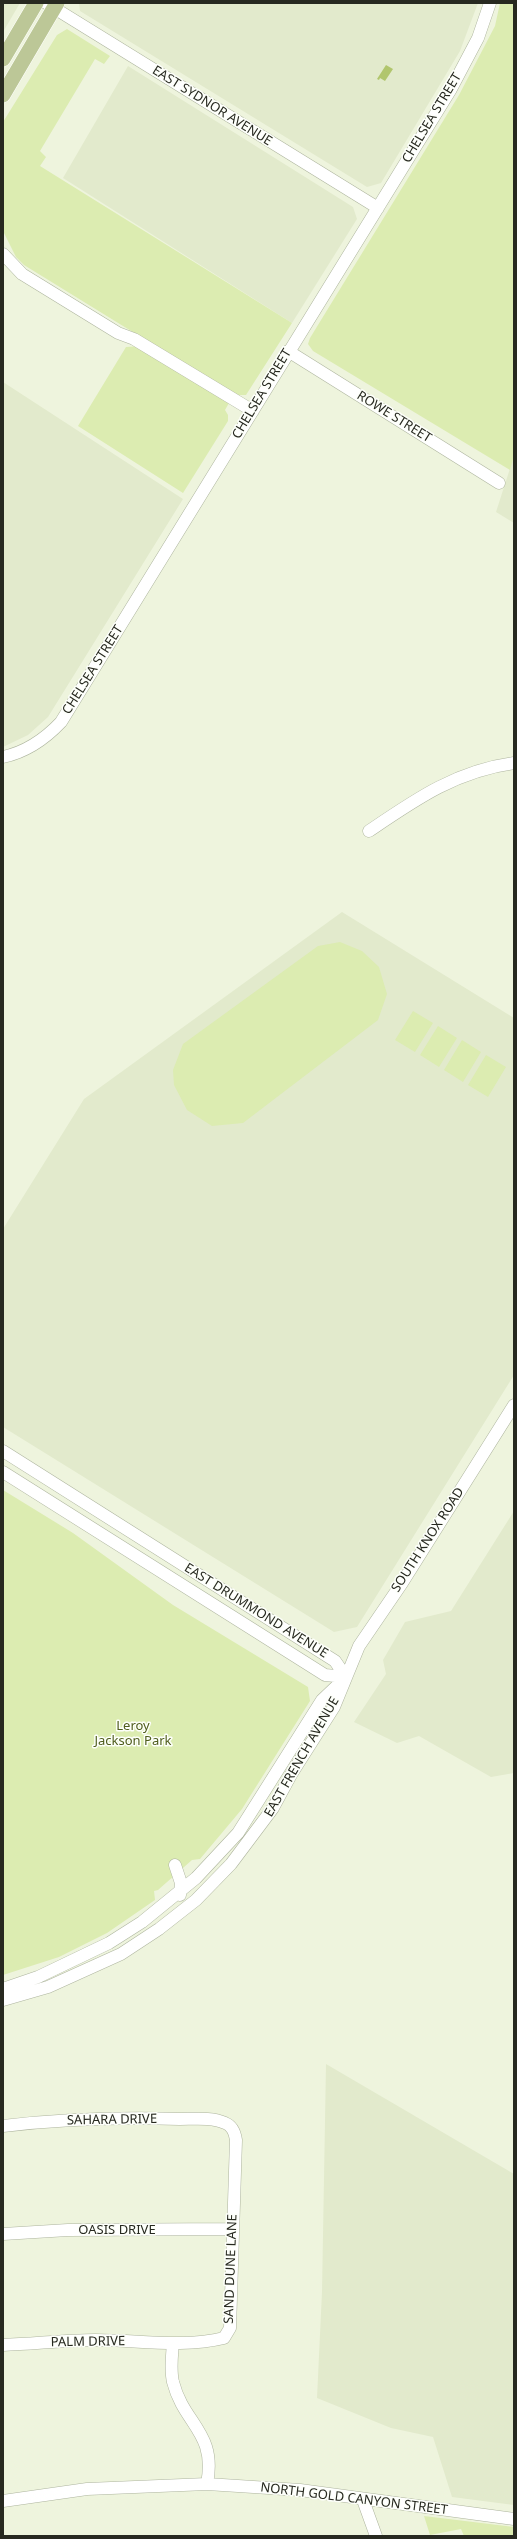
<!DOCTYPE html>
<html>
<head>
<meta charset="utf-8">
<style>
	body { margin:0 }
	#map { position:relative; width:517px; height:2539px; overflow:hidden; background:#eef4dd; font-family:"Noto Sans",sans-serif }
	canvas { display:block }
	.frame { position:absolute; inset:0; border:4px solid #272920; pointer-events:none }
</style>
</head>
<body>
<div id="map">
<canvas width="517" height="2539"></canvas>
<div class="frame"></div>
</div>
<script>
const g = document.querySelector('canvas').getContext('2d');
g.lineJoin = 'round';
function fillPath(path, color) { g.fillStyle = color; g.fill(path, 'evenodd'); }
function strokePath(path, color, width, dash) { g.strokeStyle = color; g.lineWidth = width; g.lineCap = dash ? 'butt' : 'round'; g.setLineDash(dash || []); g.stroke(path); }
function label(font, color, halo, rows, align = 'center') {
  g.font = font + ' "Noto Sans",sans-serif'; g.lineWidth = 3; g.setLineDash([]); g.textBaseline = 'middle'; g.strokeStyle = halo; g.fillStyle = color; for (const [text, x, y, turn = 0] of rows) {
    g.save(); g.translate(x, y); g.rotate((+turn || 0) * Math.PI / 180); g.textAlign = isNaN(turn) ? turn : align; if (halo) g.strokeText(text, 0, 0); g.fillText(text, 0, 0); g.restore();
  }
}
const built = new Path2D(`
	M 3,3 L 20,3 L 3,32 Z
	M 79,3 L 478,3 L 460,51 L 381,183 L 367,187 L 80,11 Z
	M 128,66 L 353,207 L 357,219 L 292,323 L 63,178 Z
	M 3,382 L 183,499 L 48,717 L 28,735 L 3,747 Z
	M 514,456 L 514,523 L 496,512 Z
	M 342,912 L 514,1018 L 514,1375 L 357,1627 L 334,1632 L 3,1427 L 3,1229 L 84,1099 Z
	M 514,1511 L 514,1773 L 491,1777 L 419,1736 L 397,1743 L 354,1722 L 386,1674 L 383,1660 L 405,1622 L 451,1611 Z
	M 326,2064 L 514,2174 L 514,2505 L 452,2497 L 433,2437 L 391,2428 L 317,2398 L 322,2292 Z`);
const green = new Path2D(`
	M 500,3 L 514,3 L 514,456 L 510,470 L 313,351 L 308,344 L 310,338 L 459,95 L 495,26 Z
	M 67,29 L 110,56 L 104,64 L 95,59 L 40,151 L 46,157 L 40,166 L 292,323 L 246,395 L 235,395 L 24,265 L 16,257 L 3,231 L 3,122 L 57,35 Z
	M 142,346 L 229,403 L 225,410 L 228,415 L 228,421 L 183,493 L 78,426 L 126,347 Z
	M 340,942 L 362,951 L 379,967 L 387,994 L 378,1020 L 243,1123 L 212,1126 L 187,1110 L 174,1085 L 173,1070 L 183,1044 L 318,946 Z
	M 413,1011 L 433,1023 L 415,1052 L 395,1040 Z
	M 438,1026 L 457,1038 L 439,1067 L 420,1055 Z
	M 462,1040 L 481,1052 L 463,1082 L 444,1070 Z
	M 486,1055 L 506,1067 L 488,1097 L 468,1085 Z
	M 3,1490 L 73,1533 L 173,1605 L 308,1687 L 310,1701 L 242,1809 L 200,1859 L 192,1860 L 158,1890 L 154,1891 L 155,1900 L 107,1933 L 59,1957 L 3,1975 Z
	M 424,2516 L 514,2527 L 514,2536 L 464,2536 L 461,2529 L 430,2535 Z`);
const water = new Path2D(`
	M 386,65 L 393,69 L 385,81 L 380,78 L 379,80 L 377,79 Z`);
const minor = new Path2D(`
	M 46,3 L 378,208
	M 3,254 L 22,274 L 118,333 L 134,339 L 253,411
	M 288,351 L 499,483
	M 3,757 C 26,752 45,739 61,722 L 451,89 L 478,38 L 490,3
	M 369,831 C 416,799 456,771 514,763
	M 3,1451 L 335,1661 L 346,1677
	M 3,1472 L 325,1675 L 346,1677
	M 175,1865 L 181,1883 L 180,1895
	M 3,1989 L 38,1977 L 109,1943 L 142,1922 L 196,1878 L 238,1833 L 322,1700 L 342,1681
	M 3,2000 L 48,1987 L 121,1954 L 159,1929 L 196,1900 L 231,1864 L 273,1808 L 292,1773 L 334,1707 L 359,1646 L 402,1583 L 514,1405
	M 3,2126 C 62,2119 121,2117 180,2119 C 194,2119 212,2117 225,2123 C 233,2126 235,2133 236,2140 L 230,2328 L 224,2338 C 183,2348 137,2340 95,2340 C 65,2340 34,2344 3,2345
	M 3,2234 L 68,2230 L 231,2229
	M 173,2343 C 172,2356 170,2369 173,2382 C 184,2425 217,2432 207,2484
	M 363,2500 L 376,2536
	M 3,2501 L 87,2489 L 207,2484 L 300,2490 L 514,2519`);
const major = new Path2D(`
	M 3,59 L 36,3
	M 3,95 L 57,3`);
const streetNames = [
	["EAST SYDNOR AVENUE",212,106,32],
	["CHELSEA STREET",432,118,-59],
	["CHELSEA STREET",262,394,-59],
	["ROWE STREET",394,417,32],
	["CHELSEA STREET",93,670,-58],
	["SOUTH KNOX ROAD",428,1540,-57],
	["EAST DRUMMOND AVENUE",256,1611,32],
	["EAST FRENCH AVENUE",302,1757,-60],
	["SAHARA DRIVE",112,2120,-1],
	["OASIS DRIVE",117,2230],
	["SAND DUNE LANE",231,2269,-88],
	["PALM DRIVE",88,2342,-1],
	["NORTH GOLD CANYON STREET",354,2499,7]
];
const parkNames = [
	["Leroy",133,1726],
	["Jackson Park",133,1741]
];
fillPath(built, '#e2eacc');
fillPath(green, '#dcecb1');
fillPath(water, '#b1c66d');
strokePath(minor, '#adb49e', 13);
strokePath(major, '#fff', 16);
strokePath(minor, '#fff', 12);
strokePath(major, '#bcc797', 15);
label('13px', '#272920', '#fdfffa', streetNames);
label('13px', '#4f5d1d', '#fdfffa', parkNames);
</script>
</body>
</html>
